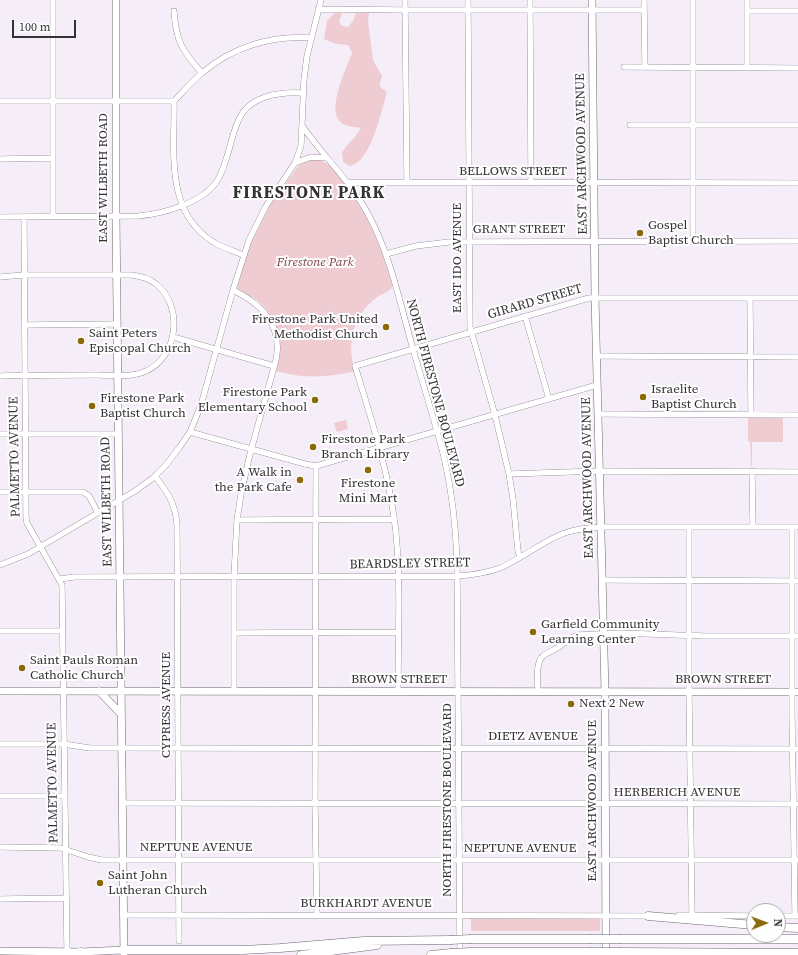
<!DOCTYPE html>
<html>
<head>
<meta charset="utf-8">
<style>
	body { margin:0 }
	#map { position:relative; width:798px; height:955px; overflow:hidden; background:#f5eef8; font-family:"Source Serif 4",serif }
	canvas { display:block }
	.north { position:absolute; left:746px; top:903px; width:40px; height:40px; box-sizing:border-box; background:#fefefe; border:1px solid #aeacae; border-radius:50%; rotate:89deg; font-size:11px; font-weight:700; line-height:16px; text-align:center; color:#353236 }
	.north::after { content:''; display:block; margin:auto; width:14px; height:18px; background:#8b6909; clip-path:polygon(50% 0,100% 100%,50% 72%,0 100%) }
	.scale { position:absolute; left:12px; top:20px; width:64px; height:18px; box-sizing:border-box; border:2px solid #353236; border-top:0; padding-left:5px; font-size:12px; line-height:14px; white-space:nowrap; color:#353236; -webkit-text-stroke:3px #fefefe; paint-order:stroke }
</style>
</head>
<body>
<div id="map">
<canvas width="798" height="955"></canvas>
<div class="north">N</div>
<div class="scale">100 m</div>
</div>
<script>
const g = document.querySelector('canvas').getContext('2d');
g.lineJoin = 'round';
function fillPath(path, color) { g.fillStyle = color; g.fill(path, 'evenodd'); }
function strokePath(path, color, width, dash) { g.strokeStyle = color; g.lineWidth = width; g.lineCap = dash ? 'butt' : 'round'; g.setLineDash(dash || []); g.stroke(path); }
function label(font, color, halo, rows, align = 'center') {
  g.font = font + ' "Source Serif 4",serif'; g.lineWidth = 4; g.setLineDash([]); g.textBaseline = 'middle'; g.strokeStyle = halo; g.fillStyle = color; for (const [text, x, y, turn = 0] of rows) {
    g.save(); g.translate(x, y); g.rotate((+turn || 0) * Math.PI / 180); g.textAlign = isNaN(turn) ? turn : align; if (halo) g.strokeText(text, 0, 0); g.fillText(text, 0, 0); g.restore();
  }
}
const green = new Path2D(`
	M 334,13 L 342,13 L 339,22 L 342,26 L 348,27 L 353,21 L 356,13 L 369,13 L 368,21 L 373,60 L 382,76 L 380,83 L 380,87 L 387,92 C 382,110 373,150 358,162 C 356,164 353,165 350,166 L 343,162 L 342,152 L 348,144 L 355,137 L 361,128 C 354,127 341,126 338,119 C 329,104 346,69 352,53 L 348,45 L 336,44 L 324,39 L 327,21 Z
	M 311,160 C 328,158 337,173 346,185 C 370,219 381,246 393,286 C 390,292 381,294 376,298 C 353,315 346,344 355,371 C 336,376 314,378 294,375 C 288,374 282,372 276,371 C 282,346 279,318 258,301 C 252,296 241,293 237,288 L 249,247 L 270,205 L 299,165 Z
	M 748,418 L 783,418 L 783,442 L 752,442 L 752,466 L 751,466 L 750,441 L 748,441 Z
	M 346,420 L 348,429 L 337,432 L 334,423 Z
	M 471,917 L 600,918 L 600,931 L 471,931 Z`);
const minor = new Path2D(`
	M 405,0 L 407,182
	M 468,0 L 470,327 L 495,415 L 509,474 L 513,499 L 518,551 L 520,557
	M 530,0 L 531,183
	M 644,0 L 645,67
	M 318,9 L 405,10 L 644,10
	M 174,11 C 176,41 182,51 202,73
	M 747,11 L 798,11
	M 624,67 L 798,68
	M 747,68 L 747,0
	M 0,101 L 174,101
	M 630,125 L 798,125
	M 303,127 C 324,157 351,182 368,214 C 391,256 400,304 413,349 C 423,385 435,421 444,457 C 452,492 456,527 457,562 L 460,955
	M 0,159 L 53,158
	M 295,163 L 311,157 L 326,158
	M 348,182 L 798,183
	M 53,216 L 53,0
	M 0,217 L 138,216 C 162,214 203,203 217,181 C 223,172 225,162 228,153 C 232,140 235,123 243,112 C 257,95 282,92 302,93
	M 24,217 L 26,517 L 27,523 L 62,585 L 67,951
	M 693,241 L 693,0
	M 386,254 L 416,246 L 449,242 L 798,241
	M 243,255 C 234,251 224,248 215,243 C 164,213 175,151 174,101 C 183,92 192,81 202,73 C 232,47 272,35 311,38
	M 0,277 L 23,275 L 131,275 C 140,276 149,278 156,284 C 184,306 178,357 146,371 C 131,378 113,375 97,375 C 65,375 32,375 0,376
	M 233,290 C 262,304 283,325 276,360 L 250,454 L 241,494 L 237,520 L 234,576 L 234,691
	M 750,299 L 751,414
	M 525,316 L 549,399
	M 24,325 L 117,324
	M 173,337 L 274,366
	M 597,356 L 798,357
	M 598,414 L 798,415
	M 190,432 L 305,464 L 316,466 L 597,385
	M 0,434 L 119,434
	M 316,466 L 315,804 L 317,915
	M 752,471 L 753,527
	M 509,474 L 599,471 L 798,472
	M 155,476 C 168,493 175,503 177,524 L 179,941
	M 0,492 L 83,492 L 89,496 L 98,513
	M 237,520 L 394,519
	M 689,527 L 689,692 L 692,915
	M 792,527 L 792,715 L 795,916
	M 0,565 L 28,554 L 135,491 L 153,478 L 166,465 L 179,448 L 190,432 L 201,405 L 233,290 L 249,240 L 266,206 L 295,163 L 301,146 L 304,79 L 307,56 L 321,0
	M 60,579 L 74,577 L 458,576 C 472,575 486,573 500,568 C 521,559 540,543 562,534 C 574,529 587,528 601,527 L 798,527
	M 602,580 L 798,581
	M 0,631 L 62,631
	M 234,633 L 397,632
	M 398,691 C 398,639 401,586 396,533 C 390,476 372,421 355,366 L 589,298 L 798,298
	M 538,692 C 538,681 535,663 543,656 C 547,652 553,651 557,648 C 565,644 570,637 578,635 L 619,633 L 705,636 L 798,636
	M 0,744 L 63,744 L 90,748 L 121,748 L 798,749
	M 0,796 L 64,796
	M 122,803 L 798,804
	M 0,847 L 61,848 L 88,857 L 102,860 L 798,860
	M 0,899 L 66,898
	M 123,915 L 650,916
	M 679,915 L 754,916
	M 778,916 L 798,916`);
const major = new Path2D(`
	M 116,0 L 116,216 L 124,955
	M 592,0 L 595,298 L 605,692 L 606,955
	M 0,691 L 798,692
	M 99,691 L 121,714
	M 0,951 L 81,952 L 123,950`);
const highway = new Path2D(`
	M 648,916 L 754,925
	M 778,927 L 798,928
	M 471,939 L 589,939
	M 620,939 L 798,939
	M 123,950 L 243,950 L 280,948 L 364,941 L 450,940
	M 471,952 L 589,952
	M 621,952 L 798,953
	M 69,955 L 81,952
	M 301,955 L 377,945
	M 431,955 L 451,953`);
const highwayBridge = new Path2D(`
	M 589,939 L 620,939
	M 450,940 L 471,939
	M 589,952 L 621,952
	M 451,953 L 471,952`);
const markers = [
	[640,233,4,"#8b6909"],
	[386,327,4,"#8b6909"],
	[81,341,4,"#8b6909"],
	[643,397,4,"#8b6909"],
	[315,400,4,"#8b6909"],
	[92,406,4,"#8b6909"],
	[313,447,4,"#8b6909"],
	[368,470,4,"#8b6909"],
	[300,480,4,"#8b6909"],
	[533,632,4,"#8b6909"],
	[22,668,4,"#8b6909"],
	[571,704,4,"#8b6909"],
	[100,883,4,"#8b6909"]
];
const streetNames = [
	["EAST ARCHWOOD AVENUE",582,154,-91],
	["BELLOWS STREET",513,172],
	["EAST WILBETH ROAD",104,178,-90],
	["GRANT STREET",519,230],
	["EAST IDO AVENUE",458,258,-90],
	["GIRARD STREET",535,302,-16],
	["NORTH FIRESTONE BOULEVARD",435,393,75],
	["PALMETTO AVENUE",15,457,-91],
	["EAST ARCHWOOD AVENUE",588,478,-91],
	["EAST WILBETH ROAD",107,502,-91],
	["BEARDSLEY STREET",410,564,-1],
	["BROWN STREET",399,680],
	["BROWN STREET",723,680],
	["CYPRESS AVENUE",167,705,-90],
	["DIETZ AVENUE",533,737],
	["PALMETTO AVENUE",53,783,-91],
	["HERBERICH AVENUE",677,793],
	["NORTH FIRESTONE BOULEVARD",448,800,-90],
	["EAST ARCHWOOD AVENUE",593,801,-90],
	["NEPTUNE AVENUE",196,848],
	["NEPTUNE AVENUE",520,849],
	["BURKHARDT AVENUE",366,904]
];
const poiNames = [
	["Gospel",648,226],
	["Baptist Church",648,241],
	["Firestone Park United",378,320,"right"],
	["Methodist Church",378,335,"right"],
	["Saint Peters",89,334],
	["Episcopal Church",89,349],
	["Israelite",651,390],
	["Baptist Church",651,405],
	["Firestone Park",307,393,"right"],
	["Elementary School",307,408,"right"],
	["Firestone Park",100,399],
	["Baptist Church",100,414],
	["Firestone Park",321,440],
	["Branch Library",321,455],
	["A Walk in",292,473,"right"],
	["the Park Cafe",292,488,"right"],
	["Firestone",368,484,"center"],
	["Mini Mart",368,499,"center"],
	["Garfield Community",541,625],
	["Learning Center",541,640],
	["Saint Pauls Roman",30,661],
	["Catholic Church",30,676],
	["Next 2 New",579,704],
	["Saint John",108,876],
	["Lutheran Church",108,891]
];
const parkNames = [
	["Firestone Park",315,263]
];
const districtNames = [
	["FIRESTONE PARK",309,194]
];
fillPath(green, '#efccd1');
strokePath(minor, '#6d6770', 6);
strokePath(major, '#6d6770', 8);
strokePath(highway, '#6d6770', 9);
strokePath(minor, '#fff', 5.5);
strokePath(major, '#fff', 7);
strokePath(highway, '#fff', 8);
strokePath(highwayBridge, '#6d6770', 9, []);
strokePath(highwayBridge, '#fff', 8);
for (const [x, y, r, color] of markers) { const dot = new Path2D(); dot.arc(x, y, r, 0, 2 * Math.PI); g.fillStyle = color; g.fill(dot); strokePath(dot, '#fefefe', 1.5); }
label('13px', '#353236', '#fefefe', streetNames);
label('13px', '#353236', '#fefefe', poiNames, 'left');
label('italic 13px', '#7f3f4c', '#fefefe', parkNames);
g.letterSpacing = '1px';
label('bold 17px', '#353236', '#fefefe', districtNames);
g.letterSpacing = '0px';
</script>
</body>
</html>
